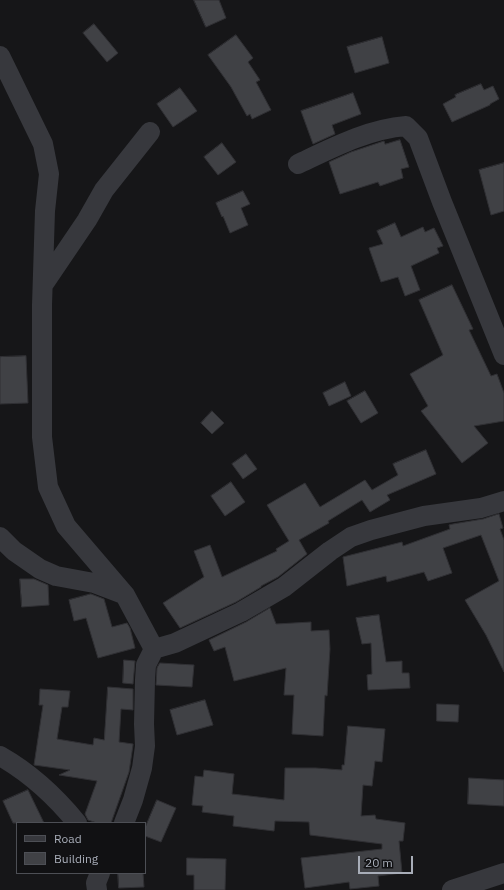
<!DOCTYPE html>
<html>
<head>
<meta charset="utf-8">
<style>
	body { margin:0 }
	#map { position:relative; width:504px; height:890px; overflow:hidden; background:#161618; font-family:"IBM Plex Sans",sans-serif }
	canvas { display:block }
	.legend { position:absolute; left:16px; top:822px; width:130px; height:52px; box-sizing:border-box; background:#111113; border:1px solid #4d4f55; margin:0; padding:5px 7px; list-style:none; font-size:12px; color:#a8adb8 }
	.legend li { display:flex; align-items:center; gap:8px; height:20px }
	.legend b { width:20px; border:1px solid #4d4f55 }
	.scale { position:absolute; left:358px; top:856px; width:55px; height:18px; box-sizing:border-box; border:2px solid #a8adb8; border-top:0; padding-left:5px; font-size:12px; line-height:14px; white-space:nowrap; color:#a8adb8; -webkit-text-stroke:3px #111113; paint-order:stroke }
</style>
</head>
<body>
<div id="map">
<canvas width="504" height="890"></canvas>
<ul class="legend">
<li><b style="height:5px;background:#37383d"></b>Road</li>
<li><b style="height:11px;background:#404145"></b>Building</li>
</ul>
<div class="scale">20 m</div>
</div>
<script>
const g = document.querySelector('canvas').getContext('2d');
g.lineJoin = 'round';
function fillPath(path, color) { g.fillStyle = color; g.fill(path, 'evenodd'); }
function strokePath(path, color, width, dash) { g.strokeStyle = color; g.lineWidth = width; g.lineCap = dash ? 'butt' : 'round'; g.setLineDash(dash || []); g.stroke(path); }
const building = new Path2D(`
	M 194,0 L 219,0 L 226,18 L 206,27 Z
	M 94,24 L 118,53 L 107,62 L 83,33 Z
	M 236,35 L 253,58 L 248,62 L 260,80 L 256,82 L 271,110 L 252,119 L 250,114 L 247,116 L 231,87 L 208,55 Z
	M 382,37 L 389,63 L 355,73 L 347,47 Z
	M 481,84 L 484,90 L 493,86 L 499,99 L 490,104 L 490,105 L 452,122 L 443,104 L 456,97 L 455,95 Z
	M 180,88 L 197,111 L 173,127 L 157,104 Z
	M 353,93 L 361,114 L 332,125 L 335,134 L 313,144 L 301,111 Z
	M 400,140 L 409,167 L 401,169 L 403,178 L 380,186 L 378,182 L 340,194 L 329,162 L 351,152 L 384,141 L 385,144 Z
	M 222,143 L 236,162 L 218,175 L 204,157 Z
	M 504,163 L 504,211 L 491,215 L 479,170 Z
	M 243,191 L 250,204 L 241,208 L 248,225 L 230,233 L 223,216 L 222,217 L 216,203 Z
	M 395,223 L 401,237 L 423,227 L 425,232 L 434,228 L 443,246 L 437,248 L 439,253 L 411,266 L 420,290 L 405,296 L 398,277 L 381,282 L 369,248 L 383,244 L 377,231 Z
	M 452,285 L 473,329 L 469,330 L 491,376 L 497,374 L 504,393 L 504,421 L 474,426 L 488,443 L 462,463 L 421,411 L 428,406 L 410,374 L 443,355 L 419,300 Z
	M 26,356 L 28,403 L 0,404 L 0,357 Z
	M 345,382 L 351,396 L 329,406 L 323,393 Z
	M 365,391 L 378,413 L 361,423 L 347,401 Z
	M 212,411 L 224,423 L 212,434 L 201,423 Z
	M 426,450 L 436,474 L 387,495 L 390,500 L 370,512 L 362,500 L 328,521 L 329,523 L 299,540 L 307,554 L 278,577 L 261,586 L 261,587 L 236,602 L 180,628 L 163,603 L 204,577 L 194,551 L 210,545 L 222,577 L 277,551 L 276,549 L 289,541 L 267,505 L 305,483 L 320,507 L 365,480 L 372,490 L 398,475 L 393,464 Z
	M 246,454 L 257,469 L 243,479 L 232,464 Z
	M 231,482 L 245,502 L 225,516 L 211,496 Z
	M 499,514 L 503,528 L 500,529 L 504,540 L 504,672 L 486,635 L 465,600 L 499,581 L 481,535 L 443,548 L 452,573 L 428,581 L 424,572 L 387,582 L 386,576 L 347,586 L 343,557 L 402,542 L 403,546 L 450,529 L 449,525 L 453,524 L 483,519 Z
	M 20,579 L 34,579 L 48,585 L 49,605 L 22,607 Z
	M 91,594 L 104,599 L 112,627 L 127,623 L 130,628 L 135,648 L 98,658 L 86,618 L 74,621 L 69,600 Z
	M 270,608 L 276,624 L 311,622 L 311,631 L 329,630 L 330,649 L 327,696 L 325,695 L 323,736 L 292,734 L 294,695 L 284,695 L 286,668 L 234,681 L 225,647 L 214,651 L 209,640 L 246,622 Z
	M 379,615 L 386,662 L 402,661 L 402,673 L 409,673 L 410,688 L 368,690 L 367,675 L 372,674 L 371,643 L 362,644 L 356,618 Z
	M 124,660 L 135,661 L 133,684 L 123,683 Z
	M 160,663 L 194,665 L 192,687 L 156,685 L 157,668 Z
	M 108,687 L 133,689 L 133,710 L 121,709 L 119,742 L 133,744 L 133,745 L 129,772 L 111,823 L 97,823 L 88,820 L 85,814 L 97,781 L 59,775 L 70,770 L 34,765 L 43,705 L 39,705 L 40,689 L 70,691 L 68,707 L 62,707 L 57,739 L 93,745 L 94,738 L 104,740 Z
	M 205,700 L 213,725 L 177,735 L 170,710 Z
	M 437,704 L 459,705 L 458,722 L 437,721 Z
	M 348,726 L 385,729 L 382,762 L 375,761 L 372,786 L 363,785 L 361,816 L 375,815 L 376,819 L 405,823 L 403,841 L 399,841 L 402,873 L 378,876 L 379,886 L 350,889 L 349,882 L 305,888 L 301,858 L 382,849 L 382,844 L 310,835 L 309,822 L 275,821 L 274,831 L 233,826 L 234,816 L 202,812 L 203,806 L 192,805 L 195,776 L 203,777 L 204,770 L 234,774 L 232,794 L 284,800 L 285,768 L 316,768 L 342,770 L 342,765 L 344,765 Z
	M 469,778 L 504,780 L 504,806 L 468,804 Z
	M 28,790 L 44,823 L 13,823 L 3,801 Z
	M 157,800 L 176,808 L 161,842 L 145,836 L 145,828 Z
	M 187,858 L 226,859 L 225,890 L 194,890 L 194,875 L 187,875 Z
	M 118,873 L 143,873 L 144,887 L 119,888 Z`);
const minor = new Path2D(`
	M 0,56 L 43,144 L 49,174 L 45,211 L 42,305 L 42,437 L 48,487 L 66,526 L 125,595 L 154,649
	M 298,164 C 332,148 368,129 406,126 L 418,138 L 442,202 L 504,355
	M 43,285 L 87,220 L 104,190 L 150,132
	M 0,537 L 14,551 L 40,569 L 56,576 L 94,583 L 123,594
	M 0,756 C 30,773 55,796 77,823
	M 124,823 L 133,800 L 142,768 L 145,746 L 144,724 L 145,680 L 146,665 L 154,649 L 175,643 L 241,612 L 284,587 L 330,551 L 351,537 L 371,530 L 424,516 L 481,508 L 504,501
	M 97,890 L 96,883 L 100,873
	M 452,890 L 504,873`);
fillPath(building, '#404145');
strokePath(building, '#303034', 1);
strokePath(minor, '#37383d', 20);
</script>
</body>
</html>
